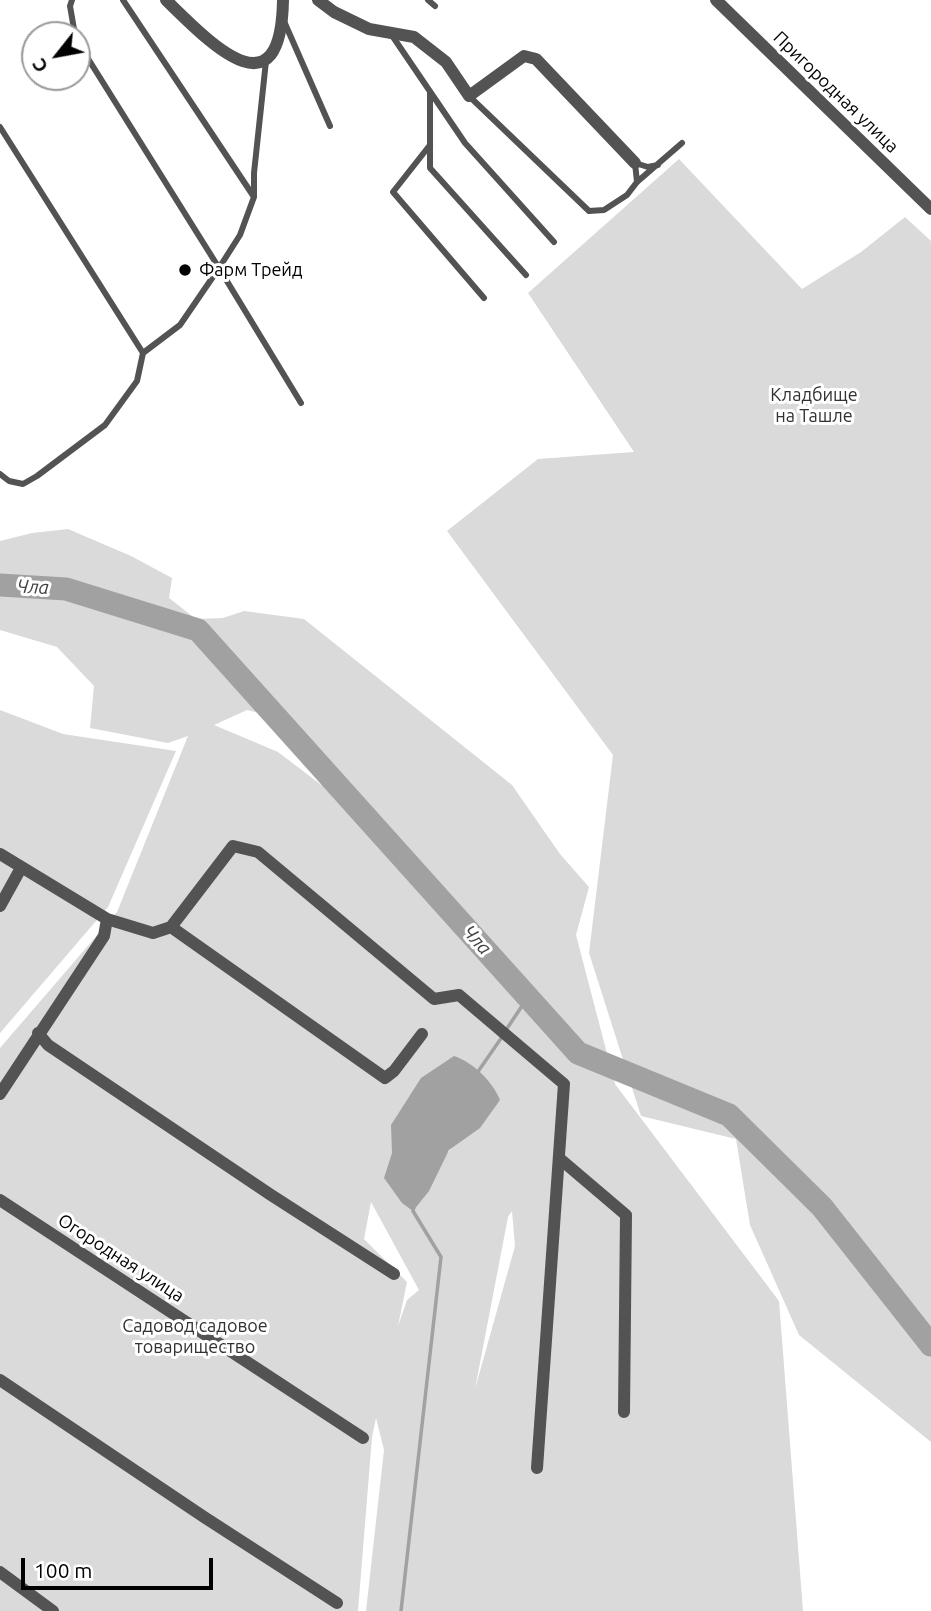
<!DOCTYPE html>
<html>
<head>
<meta charset="utf-8">
<style>
	body { margin:0 }
	#map { position:relative; width:931px; height:1611px; overflow:hidden; background:#fff; font-family:Ubuntu,sans-serif }
	canvas { display:block }
	.north { position:absolute; left:21px; top:21px; width:70px; height:70px; box-sizing:border-box; background:#fff; border:2px solid #999; border-radius:50%; rotate:239deg; font-size:19px; font-weight:700; line-height:28px; text-align:center; color:#000 }
	.north::after { content:''; display:block; margin:auto; width:24px; height:32px; background:#000; clip-path:polygon(50% 0,100% 100%,50% 72%,0 100%) }
	.scale { position:absolute; left:21px; top:1558px; width:192px; height:32px; box-sizing:border-box; border:4px solid #000; border-top:0; padding-left:9px; font-size:21px; line-height:24px; white-space:nowrap; color:#000; -webkit-text-stroke:5px #fff; paint-order:stroke }
</style>
</head>
<body>
<div id="map">
<canvas width="931" height="1611"></canvas>
<div class="north">С</div>
<div class="scale">100 m</div>
</div>
<script>
const g = document.querySelector('canvas').getContext('2d');
g.lineJoin = 'round';
function fillPath(path, color) { g.fillStyle = color; g.fill(path, 'evenodd'); }
function strokePath(path, color, width, dash) { g.strokeStyle = color; g.lineWidth = width; g.lineCap = dash ? 'butt' : 'round'; g.setLineDash(dash || []); g.stroke(path); }
function label(font, color, halo, rows, align = 'center') {
  g.font = font + ' Ubuntu,sans-serif'; g.lineWidth = 6; g.setLineDash([]); g.textBaseline = 'middle'; g.strokeStyle = halo; g.fillStyle = color; for (const [text, x, y, turn = 0] of rows) {
    g.save(); g.translate(x, y); g.rotate((+turn || 0) * Math.PI / 180); g.textAlign = isNaN(turn) ? turn : align; if (halo) g.strokeText(text, 0, 0); g.fillText(text, 0, 0); g.restore();
  }
}
const green = new Path2D(`
	M 679,159 L 802,289 L 861,252 L 905,217 L 931,241 L 931,1442 L 799,1335 L 750,1225 L 736,1139 L 641,1116 L 589,953 L 613,755 L 447,531 L 538,459 L 634,452 L 528,293 Z
	M 68,529 L 131,556 L 172,578 L 169,598 L 196,619 L 223,618 L 244,611 L 304,619 L 512,785 L 560,854 L 589,887 L 576,935 L 615,1084 L 779,1301 L 803,1611 L 366,1611 L 384,1450 L 376,1418 L 372,1437 L 358,1611 L 0,1611 L 0,1048 L 117,912 L 188,736 L 168,743 L 90,728 L 94,686 L 57,647 L 0,630 L 0,541 L 32,533 ZM 247,710 L 272,716 L 275,732 L 328,790 L 278,752 L 214,725 ZM 405,1131 L 454,1145 L 437,1166 ZM 371,1202 L 419,1290 L 407,1300 L 398,1326 L 407,1282 L 364,1239 ZM 512,1211 L 515,1246 L 475,1389 L 508,1217 Z
	M 0,710 L 63,734 L 176,751 L 108,907 L 0,1033 Z`);
const water = new Path2D(`
	M 454,1056 C 473,1062 493,1082 500,1100 L 480,1128 L 449,1150 L 429,1191 L 413,1211 L 402,1203 L 384,1178 L 392,1153 L 391,1125 L 421,1078 Z`);
const stream = new Path2D(`
	M 506,1030 L 528,997
	M 477,1073 L 502,1037
	M 401,1611 L 441,1257 L 413,1211 L 414,1207`);
const river = new Path2D(`
	M 0,585 L 66,589 L 198,630 L 578,1053 L 729,1115 L 822,1207 L 931,1345`);
const lane = new Path2D(`
	M 72,0 L 70,6 L 75,35
	M 123,0 L 254,197 L 254,173 L 266,61
	M 428,0 L 435,6
	M 283,19 L 330,126
	M 391,34 L 465,143 L 554,242
	M 430,93 L 430,168 L 526,275
	M 469,96 L 589,211 L 604,210 L 627,195 L 637,182 L 682,143
	M 0,127 L 143,353
	M 430,145 L 393,192 L 484,298
	M 637,182 L 635,163 L 648,167 L 658,165
	M 254,197 L 240,235 L 219,268 L 301,403
	M 0,474 L 9,481 L 23,484 L 37,476 L 105,425 L 137,381 L 143,353 L 180,325 L 219,268 L 77,41`);
const street = new Path2D(`
	M 166,0 C 209,42 281,118 283,0
	M 318,0 L 334,12 L 369,29 L 414,37 L 446,62 L 469,96 L 524,56 L 536,59 L 635,163
	M 716,0 L 931,209
	M 0,854 L 107,919 L 153,933 L 171,927 L 233,846 L 258,852 L 434,999 L 459,995 L 564,1084 L 537,1468
	M 0,906 L 21,868
	M 171,927 L 385,1078 L 394,1071 L 422,1034
	M 38,1033 L 48,1045 L 271,1195 L 394,1274
	M 0,1094 L 104,936 L 107,919
	M 559,1158 L 626,1215 L 624,1412
	M 0,1200 L 363,1438
	M 0,1380 L 204,1517 L 337,1603
	M 0,1572 L 53,1611`);
const markers = [
	[185,270,7,"#000"]
];
const streetNames = [
	["Пригородная улица",836,92,44],
	["Огородная улица",121,1258,33]
];
const poiNames = [
	["Фарм Трейд",199,270]
];
const parkNames = [
	["Кладбище",814,395],
	["на Ташле",814,416],
	["Садовод садовое",195,1326],
	["товарищество",195,1347]
];
const waterNames = [
	["Чла",33,587,3],
	["Чла",477,940,48]
];
fillPath(green, '#dadada');
fillPath(water, '#a1a1a1');
strokePath(stream, '#a1a1a1', 3.5);
strokePath(river, '#a1a1a1', 23);
strokePath(lane, '#535353', 6);
strokePath(street, '#535353', 12);
for (const [x, y, r, color] of markers) { const dot = new Path2D(); dot.arc(x, y, r, 0, 2 * Math.PI); g.fillStyle = color; g.fill(dot); strokePath(dot, '#fff', 2.5); }
label('18px', '#000', '#fff', streetNames);
label('18px', '#000', '#fff', poiNames, 'left');
label('18px', '#313131', '#fff', parkNames);
label('italic 19px', '#424242', '#fff', waterNames);
</script>
</body>
</html>
